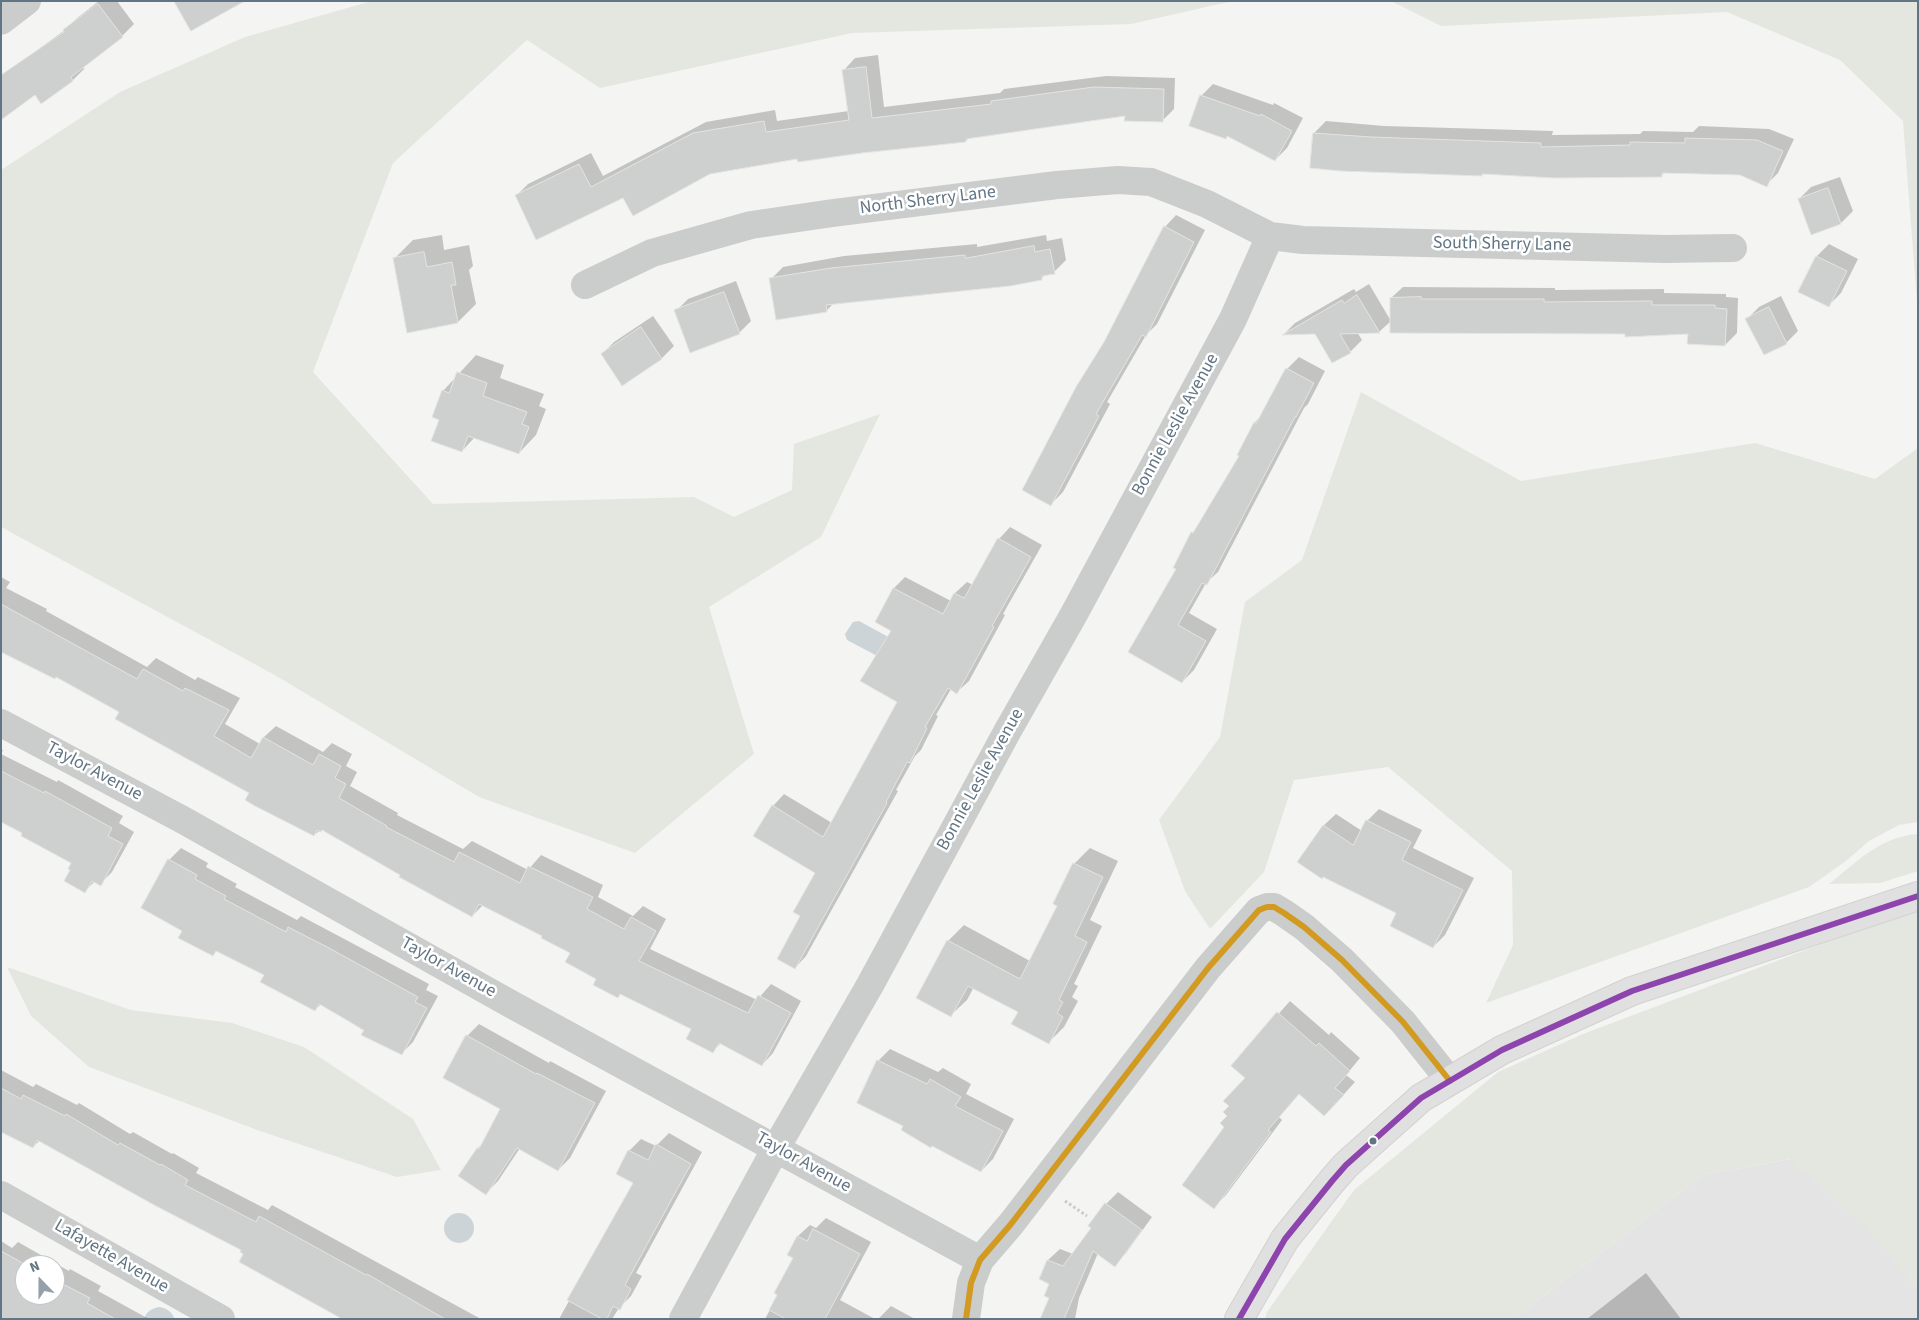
<!DOCTYPE html>
<html>
<head>
<meta charset="utf-8">
<style>
	body { margin:0 }
	#map { position:relative; width:1919px; height:1320px; overflow:hidden; background:#f4f4f2; font-family:"Source Sans 3",sans-serif }
	canvas { display:block }
	.frame { position:absolute; inset:0; border:2px solid #627584; pointer-events:none }
	.north { position:absolute; left:15px; top:1255px; width:50px; height:50px; box-sizing:border-box; background:#fff; border:1px solid #c0c8ce; border-radius:50%; rotate:338deg; font-size:14px; font-weight:700; line-height:20px; text-align:center; color:#627584 }
	.north::after { content:''; display:block; margin:auto; width:18px; height:22px; background:#95a1aa; clip-path:polygon(50% 0,100% 100%,50% 72%,0 100%) }
</style>
</head>
<body>
<div id="map">
<canvas width="1919" height="1320"></canvas>
<div class="frame"></div>
<div class="north">N</div>
</div>
<script>
const g = document.querySelector('canvas').getContext('2d');
g.lineJoin = 'round';
function fillPath(path, color) { g.fillStyle = color; g.fill(path, 'evenodd'); }
function strokePath(path, color, width, dash) { g.strokeStyle = color; g.lineWidth = width; g.lineCap = dash ? 'butt' : 'round'; g.setLineDash(dash || []); g.stroke(path); }
function label(font, color, halo, rows, align = 'center') {
  g.font = font + ' "Source Sans 3",sans-serif'; g.lineWidth = 5; g.setLineDash([]); g.textBaseline = 'middle'; g.strokeStyle = halo; g.fillStyle = color; for (const [text, x, y, turn = 0] of rows) {
    g.save(); g.translate(x, y); g.rotate((+turn || 0) * Math.PI / 180); g.textAlign = isNaN(turn) ? turn : align; if (halo) g.strokeText(text, 0, 0); g.fillText(text, 0, 0); g.restore();
  }
}
const built = new Path2D(`
	M 1791,1159 L 1869,1230 L 1918,1290 L 1918,1319 L 1513,1319 L 1703,1175 Z`);
const green = new Path2D(`
	M 372,1 L 1233,1 L 1131,24 L 852,33 L 600,88 L 527,40 L 393,163 L 313,372 L 433,504 L 694,497 L 734,517 L 792,490 L 794,444 L 880,414 L 821,537 L 709,607 L 754,754 L 635,853 L 479,797 L 273,674 L 1,527 L 1,170 L 120,92 L 245,37 Z
	M 1391,1 L 1918,1 L 1918,315 L 1903,121 L 1840,60 L 1727,12 L 1441,26 Z
	M 1361,392 L 1521,481 L 1755,443 L 1875,479 L 1918,448 L 1918,822 L 1899,825 L 1869,841 L 1846,861 L 1809,887 L 1486,1003 L 1513,945 L 1512,871 L 1388,767 L 1294,780 L 1264,872 L 1210,929 L 1185,891 L 1159,820 L 1220,737 L 1245,602 L 1302,560 Z
	M 1918,834 L 1918,871 L 1880,883 L 1829,884 C 1858,861 1880,837 1918,834 Z
	M 1918,911 L 1918,1290 L 1868,1230 L 1790,1159 L 1703,1175 L 1513,1319 L 1265,1319 L 1267,1312 L 1354,1190 L 1498,1072 L 1583,1034 L 1869,926 Z
	M 7,967 L 131,1010 L 232,1023 L 304,1047 L 413,1119 L 441,1170 L 397,1177 L 260,1131 L 89,1067 L 31,1016 Z`);
const water = new Path2D(`
	M 859,621 L 892,639 L 881,658 L 847,640 L 845,634 L 853,622 Z
	M444 1228a15 15 0 1 1 30 0a15 15 0 1 1-30 0Z
	M 159,1307 C 167,1308 171,1311 175,1319 L 144,1319 C 147,1311 151,1309 159,1307 Z`);
const shadow = new Path2D(`
	M 99,1 L 117,1 L 134,24 L 122,36 L 83,66 L 84,69 L 73,80 L 35,93 L 1,76 L 65,30 L 76,19 Z
	M 878,55 L 884,107 L 1000,93 L 1004,89 L 1106,76 L 1175,78 L 1174,109 L 1162,121 L 1126,114 L 970,137 L 966,141 L 798,158 L 709,173 L 624,196 L 516,196 L 528,184 L 591,153 L 603,176 L 706,122 L 775,110 L 777,121 L 849,111 L 844,70 L 855,58 Z
	M 1213,84 L 1273,105 L 1274,103 L 1303,118 L 1287,148 L 1275,160 L 1229,135 L 1226,138 L 1201,96 Z
	M 1326,121 L 1384,126 L 1553,131 L 1552,135 L 1640,134 L 1643,131 L 1693,132 L 1699,126 L 1769,129 L 1794,139 L 1778,173 L 1766,185 L 1741,174 L 1666,171 L 1661,176 L 1483,173 L 1481,175 L 1314,133 Z
	M 1840,177 L 1853,211 L 1841,223 L 1812,234 L 1799,199 L 1811,187 Z
	M 1176,215 L 1205,230 L 1157,324 L 1146,335 L 1107,402 L 1110,404 L 1063,492 L 1051,504 L 1105,342 L 1165,227 Z
	M 442,235 L 444,250 L 469,245 L 473,266 L 469,270 L 476,304 L 458,322 L 395,258 L 413,240 Z
	M 1046,235 L 1047,241 L 1062,238 L 1066,260 L 1054,272 L 1046,274 L 1042,278 L 834,303 L 826,311 L 771,279 L 783,267 L 844,256 L 977,244 L 977,247 Z
	M 1829,244 L 1858,259 L 1841,293 L 1829,305 L 1800,291 L 1817,256 Z
	M 736,281 L 751,321 L 739,333 L 676,311 L 688,299 Z
	M 1369,284 L 1391,321 L 1379,332 L 1357,332 L 1362,340 L 1350,352 L 1316,333 L 1285,333 L 1295,323 L 1354,289 L 1356,292 Z
	M 1403,287 L 1555,288 L 1555,290 L 1664,289 L 1664,293 L 1726,294 L 1726,297 L 1738,298 L 1737,333 L 1725,345 L 1689,333 L 1626,333 L 1391,298 Z
	M 1781,296 L 1798,331 L 1786,343 L 1747,319 L 1759,307 Z
	M 653,316 L 674,346 L 662,358 L 622,385 L 602,354 L 614,342 Z
	M 476,355 L 504,365 L 500,378 L 544,394 L 539,406 L 546,409 L 536,435 L 519,453 L 475,437 L 462,451 L 441,419 L 443,391 Z
	M 1299,357 L 1325,371 L 1308,404 L 1304,408 L 1218,572 L 1206,583 L 1189,613 L 1217,629 L 1194,670 L 1182,682 L 1129,652 L 1177,569 L 1192,533 L 1197,528 L 1240,455 L 1239,454 L 1255,422 L 1260,417 L 1287,369 Z
	M 1010,527 L 1042,545 L 1003,614 L 1005,615 L 969,681 L 957,692 L 951,689 L 936,715 L 938,716 L 921,750 L 915,756 L 896,790 L 898,791 L 806,956 L 795,968 L 802,915 L 816,873 L 773,806 L 784,794 L 832,823 L 899,702 L 893,630 L 876,622 L 894,588 L 905,577 L 951,601 L 955,593 L 967,582 L 973,585 L 999,539 Z
	M 1,577 L 10,582 L 6,588 L 47,609 L 46,611 L 147,667 L 156,658 L 195,680 L 198,677 L 240,698 L 225,724 L 260,744 L 264,737 L 276,726 L 323,752 L 332,743 L 352,754 L 346,766 L 357,772 L 350,786 L 398,813 L 397,815 L 463,849 L 472,841 L 528,870 L 541,855 L 603,885 L 598,897 L 633,916 L 643,906 L 666,919 L 650,949 L 757,1000 L 771,984 L 801,1001 L 773,1053 L 762,1065 L 721,1043 L 713,1051 L 693,1028 L 621,994 L 618,997 L 571,953 L 543,935 L 483,905 L 472,916 L 322,829 L 314,835 L 251,792 L 121,711 L 56,676 L 1,650 Z
	M 1,749 L 3,750 L 1,754 L 57,782 L 58,780 L 123,816 L 119,823 L 134,832 L 112,872 L 100,884 L 95,881 L 85,891 L 72,870 L 73,863 L 24,832 L 1,821 Z
	M 1379,809 L 1422,830 L 1413,848 L 1474,878 L 1445,935 L 1433,947 L 1398,913 L 1323,876 L 1299,862 L 1324,825 L 1336,814 L 1362,831 L 1367,821 Z
	M 181,848 L 208,863 L 206,867 L 237,884 L 235,887 L 297,920 L 301,916 L 429,984 L 426,990 L 438,996 L 413,1042 L 401,1054 L 321,1004 L 315,1010 L 265,974 L 217,950 L 213,955 L 184,930 L 169,860 Z
	M 1090,848 L 1118,861 L 1090,920 L 1102,926 L 1074,984 L 1078,986 L 1072,997 L 1078,1001 L 1064,1027 L 1048,1043 L 1019,1011 L 974,987 L 967,1000 L 951,1015 L 948,941 L 964,925 L 1030,961 L 1058,905 L 1054,904 L 1074,864 Z
	M 1290,1001 L 1329,1035 L 1331,1032 L 1360,1058 L 1346,1075 L 1355,1082 L 1336,1103 L 1300,1093 L 1279,1117 L 1282,1120 L 1226,1195 L 1214,1207 L 1226,1127 L 1230,1106 L 1247,1078 L 1232,1066 Z
	M 479,1024 L 549,1063 L 550,1061 L 606,1091 L 570,1158 L 558,1170 L 520,1148 L 498,1181 L 486,1193 L 478,1148 L 484,1142 L 502,1109 L 467,1036 Z
	M 890,1049 L 938,1072 L 943,1068 L 971,1084 L 966,1094 L 1014,1119 L 993,1159 L 981,1171 L 905,1125 L 878,1061 Z
	M 1,1070 L 33,1087 L 36,1084 L 77,1105 L 79,1103 L 130,1134 L 133,1132 L 172,1154 L 173,1153 L 199,1168 L 196,1173 L 268,1210 L 272,1205 L 481,1319 L 344,1319 L 242,1250 L 40,1140 L 33,1147 L 1,1131 Z
	M 669,1133 L 702,1152 L 636,1273 L 642,1276 L 631,1296 L 619,1308 L 612,1319 L 559,1319 L 635,1182 L 618,1174 L 629,1151 L 641,1139 L 656,1146 Z
	M 1118,1192 L 1152,1217 L 1126,1253 L 1115,1265 L 1098,1253 L 1079,1298 L 1075,1319 L 1042,1319 L 1050,1298 L 1051,1283 L 1040,1279 L 1048,1260 L 1060,1249 L 1073,1254 L 1093,1228 L 1106,1204 Z
	M 826,1218 L 871,1242 L 840,1300 L 875,1319 L 765,1319 L 778,1295 L 795,1258 L 788,1254 L 798,1236 L 810,1225 L 816,1228 Z
	M 1,1241 L 12,1248 L 18,1242 L 69,1271 L 70,1269 L 101,1286 L 98,1291 L 149,1319 L 1,1319 ZM 25,1265 L 55,1265 L 55,1295 L 25,1295 Z
	M 1646,1273 L 1681,1319 L 1587,1319 Z
	M 891,1306 L 915,1319 L 878,1319 Z`);
const building = new Path2D(`
	M 174,1 L 245,1 L 191,31 Z
	M 98,4 L 123,37 L 71,77 L 73,81 L 41,104 L 35,95 L 1,120 L 1,75 L 64,32 L 63,30 Z
	M 866,67 L 872,118 L 991,104 L 991,101 L 1094,87 L 1164,89 L 1163,122 L 1124,121 L 1125,116 L 966,139 L 966,142 L 862,153 L 798,162 L 797,159 L 710,174 L 633,216 L 623,198 L 536,240 L 515,195 L 579,164 L 591,187 L 693,133 L 764,121 L 766,132 L 849,120 L 842,70 Z
	M 1200,95 L 1260,116 L 1261,114 L 1292,131 L 1275,161 L 1227,136 L 1226,139 L 1189,126 Z
	M 1313,133 L 1371,137 L 1541,143 L 1541,147 L 1630,145 L 1630,142 L 1685,143 L 1685,138 L 1757,140 L 1783,151 L 1767,187 L 1740,175 L 1662,173 L 1662,177 L 1555,178 L 1482,174 L 1482,176 L 1340,171 L 1310,168 Z
	M 1828,188 L 1841,224 L 1811,235 L 1798,199 Z
	M 1164,226 L 1194,242 L 1146,337 L 1142,335 L 1096,414 L 1099,416 L 1051,506 L 1022,490 L 1076,387 L 1104,342 Z
	M 1034,246 L 1035,252 L 1050,249 L 1055,274 L 1042,276 L 1042,280 L 1010,286 L 826,305 L 827,312 L 776,320 L 769,278 L 831,268 L 965,255 L 965,258 Z
	M 424,252 L 427,267 L 452,262 L 456,285 L 451,285 L 458,323 L 407,333 L 393,258 Z
	M 1816,256 L 1847,271 L 1829,307 L 1798,292 Z
	M 724,292 L 740,334 L 690,353 L 674,310 Z
	M 1357,295 L 1380,333 L 1340,334 L 1351,353 L 1332,363 L 1315,334 L 1282,335 L 1342,300 L 1344,303 Z
	M 1421,297 L 1421,299 L 1544,299 L 1544,302 L 1652,301 L 1652,305 L 1715,305 L 1715,308 L 1727,309 L 1725,346 L 1687,344 L 1688,334 L 1625,337 L 1625,334 L 1390,333 L 1390,298 Z
	M 1769,307 L 1787,344 L 1764,355 L 1745,319 Z
	M 641,327 L 662,359 L 622,386 L 601,354 Z
	M 1286,368 L 1314,383 L 1296,417 L 1295,417 L 1207,585 L 1202,583 L 1178,625 L 1206,641 L 1182,683 L 1128,652 L 1176,569 L 1173,568 L 1191,532 L 1193,533 L 1239,456 L 1237,455 L 1254,422 L 1256,423 Z
	M 457,372 L 487,383 L 483,396 L 527,412 L 522,424 L 529,427 L 519,454 L 468,436 L 462,452 L 431,441 L 439,420 L 432,417 L 442,390 L 449,393 Z
	M 998,538 L 1031,557 L 992,626 L 994,627 L 957,694 L 948,688 L 925,727 L 927,728 L 910,763 L 907,762 L 886,802 L 887,803 L 795,969 L 777,959 L 800,916 L 793,912 L 815,873 L 753,836 L 772,805 L 823,837 L 897,702 L 860,681 L 891,631 L 875,622 L 893,588 L 943,614 L 954,593 L 964,598 Z
	M 1,604 L 137,679 L 143,669 L 183,691 L 185,688 L 229,710 L 214,736 L 251,758 L 263,737 L 313,765 L 319,754 L 341,766 L 335,778 L 346,784 L 339,798 L 387,826 L 386,827 L 454,862 L 459,852 L 520,883 L 528,866 L 593,897 L 587,909 L 624,929 L 631,917 L 656,931 L 639,961 L 748,1013 L 758,995 L 791,1013 L 762,1066 L 719,1043 L 713,1053 L 686,1039 L 691,1029 L 620,994 L 618,998 L 593,985 L 596,979 L 565,962 L 570,953 L 541,938 L 542,936 L 479,904 L 472,917 L 399,877 L 400,875 L 322,830 L 321,832 L 317,830 L 314,836 L 255,806 L 245,800 L 249,793 L 115,719 L 119,712 L 56,677 L 55,679 L 1,652 Z
	M 1,771 L 44,793 L 45,791 L 112,828 L 108,836 L 123,844 L 101,886 L 92,881 L 85,893 L 64,881 L 70,870 L 68,869 L 71,863 L 21,836 L 22,833 L 1,822 Z
	M 1366,820 L 1411,842 L 1402,860 L 1463,890 L 1433,948 L 1390,926 L 1396,913 L 1323,877 L 1322,879 L 1297,862 L 1323,825 L 1353,845 Z
	M 168,859 L 197,875 L 195,879 L 226,896 L 224,899 L 286,932 L 288,927 L 329,948 L 418,997 L 415,1002 L 427,1008 L 402,1055 L 361,1035 L 364,1030 L 319,1004 L 315,1011 L 260,982 L 264,975 L 216,951 L 213,956 L 178,938 L 182,931 L 141,908 Z
	M 1073,863 L 1103,877 L 1075,936 L 1087,942 L 1059,1000 L 1063,1002 L 1057,1013 L 1063,1017 L 1049,1044 L 1011,1024 L 1018,1012 L 968,986 L 951,1017 L 916,998 L 947,940 L 1020,979 L 1057,906 L 1053,904 Z
	M 1277,1012 L 1316,1046 L 1319,1043 L 1350,1071 L 1335,1088 L 1344,1095 L 1324,1116 L 1299,1094 L 1268,1130 L 1271,1132 L 1214,1209 L 1182,1185 L 1224,1127 L 1220,1123 L 1227,1116 L 1223,1112 L 1229,1106 L 1223,1101 L 1245,1078 L 1231,1066 Z
	M 466,1035 L 536,1074 L 537,1073 L 595,1103 L 558,1171 L 517,1148 L 486,1195 L 458,1176 L 477,1148 L 479,1149 L 500,1109 L 443,1078 Z
	M 877,1060 L 927,1084 L 930,1079 L 961,1097 L 955,1106 L 1003,1131 L 981,1172 L 932,1146 L 931,1148 L 901,1130 L 903,1126 L 857,1103 Z
	M 1,1088 L 21,1099 L 23,1095 L 65,1116 L 66,1114 L 118,1145 L 120,1143 L 160,1165 L 161,1164 L 188,1180 L 185,1185 L 256,1222 L 259,1216 L 366,1275 L 367,1274 L 445,1319 L 342,1319 L 326,1310 L 239,1262 L 243,1254 L 240,1252 L 241,1250 L 156,1206 L 37,1140 L 33,1148 L 1,1132 Z
	M 656,1144 L 691,1164 L 625,1285 L 631,1289 L 620,1310 L 613,1306 L 607,1319 L 602,1319 L 567,1300 L 633,1183 L 616,1174 L 628,1150 L 648,1160 Z
	M 1105,1203 L 1142,1230 L 1115,1267 L 1093,1251 L 1064,1319 L 1040,1319 L 1049,1298 L 1044,1296 L 1049,1284 L 1039,1279 L 1047,1260 L 1063,1266 L 1091,1228 L 1088,1226 Z
	M 813,1229 L 860,1254 L 825,1319 L 786,1319 L 769,1310 L 777,1295 L 774,1293 L 793,1258 L 787,1255 L 797,1236 L 807,1241 Z
	M 1,1251 L 26,1265 L 25,1295 L 55,1295 L 55,1281 L 57,1281 L 90,1298 L 87,1303 L 115,1319 L 1,1319 Z`);
const path = new Path2D(`
	M 1065,1201 L 1087,1216`);
const minor = new Path2D(`
	M 1,21 L 27,1
	M 585,285 L 652,253 L 751,225 L 833,213 L 1057,185 L 1118,180 L 1151,182 L 1207,204 L 1270,236 L 1303,240 L 1665,249 L 1733,248
	M 1,723 L 183,820 L 509,1003 L 980,1260
	M 1,1195 L 221,1319
	M 683,1319 L 776,1148 L 870,985 L 1007,732 L 1074,614 L 1233,319 L 1270,236
	M 966,1319 L 971,1283 L 980,1260 L 1011,1224 L 1208,968 L 1259,910 L 1267,907 L 1274,907 L 1284,913 L 1304,927 L 1342,960 L 1403,1022 L 1450,1081`);
const major = new Path2D(`
	M 1239,1319 L 1285,1239 L 1332,1181 L 1346,1165 L 1421,1098 L 1502,1050 L 1632,991 L 1918,896`);
const bus1 = new Path2D(`
	M 966,1319 L 971,1283 L 980,1260 L 1011,1224 L 1208,968 L 1259,910 L 1267,907 L 1274,907 L 1284,913 L 1304,927 L 1342,960 L 1403,1022 L 1450,1081`);
const bus2 = new Path2D(`
	M 1239,1319 L 1285,1239 L 1332,1181 L 1346,1165 L 1421,1098 L 1502,1050 L 1632,991 L 1918,896`);
const markers = [
	[1373,1141,4.5,"#627584"]
];
const streetNames = [
	["North Sherry Lane",928,201,-7],
	["South Sherry Lane",1502,245,1],
	["Bonnie Leslie Avenue",1176,425,-61],
	["Taylor Avenue",94,772,28],
	["Bonnie Leslie Avenue",981,780,-61],
	["Taylor Avenue",448,968,29],
	["Taylor Avenue",803,1163,29],
	["Lafayette Avenue",111,1257,30]
];
fillPath(built, '#e3e4e3');
fillPath(green, '#e4e7e0');
fillPath(water, '#ccd4d7');
fillPath(shadow, '#0003');
fillPath(building, '#ced0cf');
strokePath(building, '#e3e3e2', 1);
strokePath(major, '#d1d2d1', 30);
strokePath(path, '#c9caca', 3, [2.5, 2.5]);
strokePath(minor, '#cbcdcd', 28);
strokePath(major, '#e0e0e0', 28);
strokePath(bus1, '#d29a21', 6);
strokePath(bus2, '#8e44ad', 6);
for (const [x, y, r, color] of markers) { const dot = new Path2D(); dot.arc(x, y, r, 0, 2 * Math.PI); g.fillStyle = color; g.fill(dot); strokePath(dot, '#fff', 2); }
label('18px', '#627584', '#fff', streetNames);
</script>
</body>
</html>
